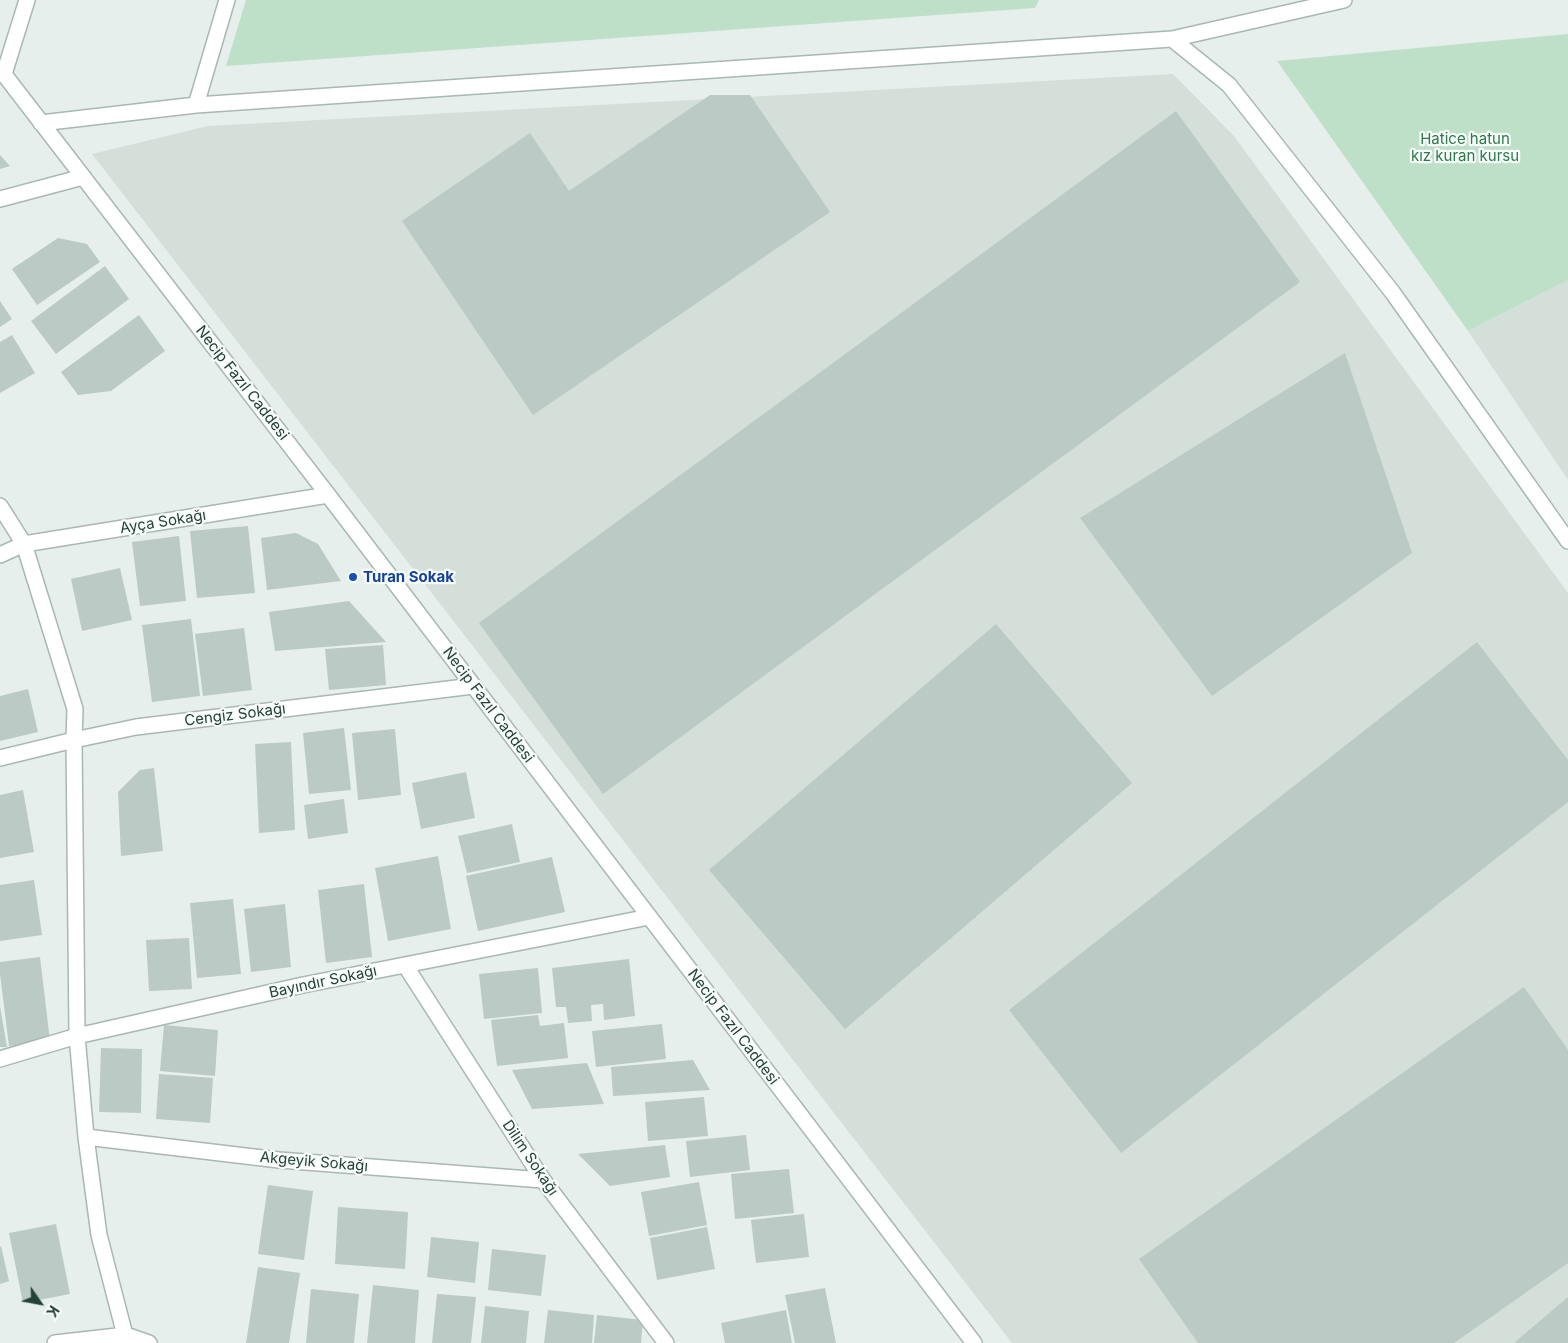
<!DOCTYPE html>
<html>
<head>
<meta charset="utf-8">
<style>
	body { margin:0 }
	#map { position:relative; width:1568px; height:1343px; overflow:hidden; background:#e6efeb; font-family:Inter,sans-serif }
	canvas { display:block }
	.north { position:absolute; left:15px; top:1278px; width:50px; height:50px; -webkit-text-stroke:4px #f7fbf9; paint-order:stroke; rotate:123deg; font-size:14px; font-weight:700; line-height:20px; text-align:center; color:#24423a }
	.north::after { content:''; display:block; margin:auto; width:18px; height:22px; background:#24423a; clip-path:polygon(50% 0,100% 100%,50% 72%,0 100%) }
</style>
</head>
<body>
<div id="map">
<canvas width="1568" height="1343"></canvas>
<div class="north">K</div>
</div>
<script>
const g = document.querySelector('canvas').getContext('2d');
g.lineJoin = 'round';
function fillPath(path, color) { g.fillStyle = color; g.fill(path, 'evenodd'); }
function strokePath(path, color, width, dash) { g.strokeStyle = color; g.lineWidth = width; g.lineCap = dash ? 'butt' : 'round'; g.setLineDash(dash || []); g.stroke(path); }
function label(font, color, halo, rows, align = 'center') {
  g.font = font + ' Inter,sans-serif'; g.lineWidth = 4.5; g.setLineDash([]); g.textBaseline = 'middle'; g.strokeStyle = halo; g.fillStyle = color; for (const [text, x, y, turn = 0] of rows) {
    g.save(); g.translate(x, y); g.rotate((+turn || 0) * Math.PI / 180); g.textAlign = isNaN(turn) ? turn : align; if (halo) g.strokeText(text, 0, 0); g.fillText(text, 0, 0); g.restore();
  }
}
const built = new Path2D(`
	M 1173,74 L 1234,136 L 1568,593 L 1568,1343 L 1012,1343 L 92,154 L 208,126 Z
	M 1568,280 L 1568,480 L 1468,331 Z`);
const green = new Path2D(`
	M 246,0 L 1039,0 L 1035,8 L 226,66 Z
	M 1568,34 L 1568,280 L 1468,331 L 1277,61 Z`);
const building = new Path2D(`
	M 710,95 L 750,95 L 830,212 L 533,415 L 402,221 L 530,133 L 569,191 Z
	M 1176,111 L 1300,282 L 603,794 L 479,623 Z
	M 0,155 L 10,166 L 0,169 Z
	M 58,238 L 87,244 L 100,262 L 37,305 L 12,269 Z
	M 105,266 L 129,299 L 56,354 L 31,321 Z
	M 0,301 L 12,319 L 0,327 Z
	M 139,315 L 165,351 L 111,391 L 78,395 L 61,372 Z
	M 12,335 L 35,373 L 0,393 L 0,342 Z
	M 1345,353 L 1412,553 L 1212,696 L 1080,518 Z
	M 248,526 L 255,593 L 197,598 L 190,531 Z
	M 296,533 L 318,544 L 341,581 L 267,590 L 261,538 Z
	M 179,536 L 186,601 L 140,606 L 132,542 Z
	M 120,568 L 132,620 L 82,631 L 71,579 Z
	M 349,601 L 386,642 L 275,651 L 269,612 Z
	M 191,619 L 200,696 L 152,702 L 142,625 Z
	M 996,624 L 1132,783 L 845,1029 L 709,870 Z
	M 244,628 L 252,690 L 203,696 L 195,634 Z
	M 1477,642 L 1568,760 L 1568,802 L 1121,1153 L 1009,1010 Z
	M 383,645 L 386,685 L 329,690 L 325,649 Z
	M 28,689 L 38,732 L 0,741 L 0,696 Z
	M 344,728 L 351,790 L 309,794 L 303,733 Z
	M 395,729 L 401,795 L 358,800 L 352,733 Z
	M 291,742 L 295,830 L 259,833 L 255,744 Z
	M 154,768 L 163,851 L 121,856 L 118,792 L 140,770 Z
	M 466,772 L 475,818 L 421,829 L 412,783 Z
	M 23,790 L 34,852 L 0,858 L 0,795 Z
	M 344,799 L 348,833 L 308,839 L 304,805 Z
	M 512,824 L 520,862 L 467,873 L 458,836 Z
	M 438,856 L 451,929 L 388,941 L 375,868 Z
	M 552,857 L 565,912 L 478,931 L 466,876 Z
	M 34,880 L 42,935 L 0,941 L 0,885 Z
	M 364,884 L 372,957 L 326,963 L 318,890 Z
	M 233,899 L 241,974 L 197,978 L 190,903 Z
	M 285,904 L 291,967 L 251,972 L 244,909 Z
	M 189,938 L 192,989 L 149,991 L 146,940 Z
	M 40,957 L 50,1041 L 9,1046 L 0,974 L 0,962 Z
	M 629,959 L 635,1016 L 604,1020 L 603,1004 L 591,1005 L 592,1021 L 568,1023 L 566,1007 L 556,1007 L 552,968 Z
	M 538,968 L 542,1013 L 484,1019 L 479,974 Z
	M 1524,987 L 1568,1050 L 1568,1263 L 1454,1343 L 1198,1343 L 1139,1259 Z
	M 0,1006 L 7,1047 L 0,1047 Z
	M 538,1015 L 540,1026 L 564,1023 L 568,1058 L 497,1066 L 491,1020 Z
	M 662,1024 L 666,1059 L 596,1067 L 592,1031 Z
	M 164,1025 L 218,1030 L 215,1076 L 160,1071 Z
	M 101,1048 L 142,1049 L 141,1113 L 99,1112 Z
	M 693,1060 L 710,1090 L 613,1096 L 611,1067 Z
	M 587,1063 L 604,1104 L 532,1109 L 512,1070 Z
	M 159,1074 L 213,1078 L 210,1123 L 156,1119 Z
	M 704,1097 L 708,1136 L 648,1141 L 645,1102 Z
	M 746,1135 L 750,1170 L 690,1177 L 686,1141 Z
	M 665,1145 L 670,1177 L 610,1186 L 578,1154 Z
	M 789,1169 L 794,1213 L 735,1219 L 731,1174 Z
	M 699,1182 L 707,1225 L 649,1236 L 641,1192 Z
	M 268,1185 L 313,1191 L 304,1260 L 258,1254 Z
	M 338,1207 L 408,1212 L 405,1269 L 335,1264 Z
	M 804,1214 L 809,1257 L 756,1263 L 751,1220 Z
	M 56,1224 L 70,1294 L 23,1303 L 9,1233 Z
	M 707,1227 L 715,1269 L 657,1280 L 650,1238 Z
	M 431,1237 L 479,1242 L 475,1283 L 427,1277 Z
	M 1,1246 L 9,1281 L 0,1284 L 0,1247 Z
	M 492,1249 L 546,1255 L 541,1296 L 488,1290 Z
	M 258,1267 L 300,1273 L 289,1343 L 246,1343 Z
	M 373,1285 L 419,1290 L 415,1343 L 367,1343 Z
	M 825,1288 L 836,1343 L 795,1343 L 785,1295 Z
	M 311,1289 L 359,1294 L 354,1343 L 306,1343 Z
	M 437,1294 L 476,1297 L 471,1343 L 432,1343 Z
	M 1568,1297 L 1568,1343 L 1514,1343 Z
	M 485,1306 L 529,1311 L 526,1343 L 481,1343 Z
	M 548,1310 L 594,1315 L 592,1343 L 544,1343 Z
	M 786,1310 L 792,1343 L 725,1343 L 721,1323 Z
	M 597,1315 L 643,1320 L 641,1343 L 594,1343 Z`);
const minor = new Path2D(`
	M 1172,39 L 1344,0
	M 4,74 L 27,0
	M 196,105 L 227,0
	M 41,123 L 196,105 L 1172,39 L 1229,85 L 1393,293 L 1568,541
	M 0,199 L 83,177
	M 0,506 L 24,544 L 75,709 L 74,740 L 77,1036 L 86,1137 L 99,1235 L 127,1343
	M 0,555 L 24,544 L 328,495
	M 0,758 L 74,740 L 136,727 L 473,686
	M 405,965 L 543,1180 L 666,1343
	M 0,1059 L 77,1036 L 303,985 L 649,917
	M 86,1137 L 279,1160 L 543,1180
	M 55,1343 L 126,1335 L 149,1343`);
const tertiary = new Path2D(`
	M 0,69 L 328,495 L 974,1343`);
const markers = [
	[353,577,5,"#1a4fb4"]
];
const parkNames = [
	["Hatice hatun",1465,139],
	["kız kuran kursu",1465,156]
];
const streetNames = [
	["Necip Fazıl Caddesi",242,383,52],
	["Ayça Sokağı",163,522,-9],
	["Necip Fazıl Caddesi",488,705,53],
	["Cengiz Sokağı",235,715,-7],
	["Bayındır Sokağı",323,982,-12],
	["Necip Fazıl Caddesi",733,1027,53],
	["Dilim Sokağı",530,1158,56],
	["Akgeyik Sokağı",314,1162,5]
];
const transitNames = [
	["Turan Sokak",363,577]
];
fillPath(built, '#d4dfda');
fillPath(green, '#bfe0c8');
fillPath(building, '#bbcac4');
strokePath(minor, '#a8b8b2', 18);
strokePath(tertiary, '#a8b8b2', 18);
strokePath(minor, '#fff', 15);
strokePath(tertiary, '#fff', 15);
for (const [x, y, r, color] of markers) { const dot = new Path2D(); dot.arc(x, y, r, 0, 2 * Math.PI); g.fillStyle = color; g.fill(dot); strokePath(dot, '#f7fbf9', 2); }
label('15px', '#2d7a4b', '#f7fbf9', parkNames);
label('15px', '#24423a', '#f7fbf9', streetNames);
label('bold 15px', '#164399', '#f7fbf9', transitNames, 'left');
</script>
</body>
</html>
